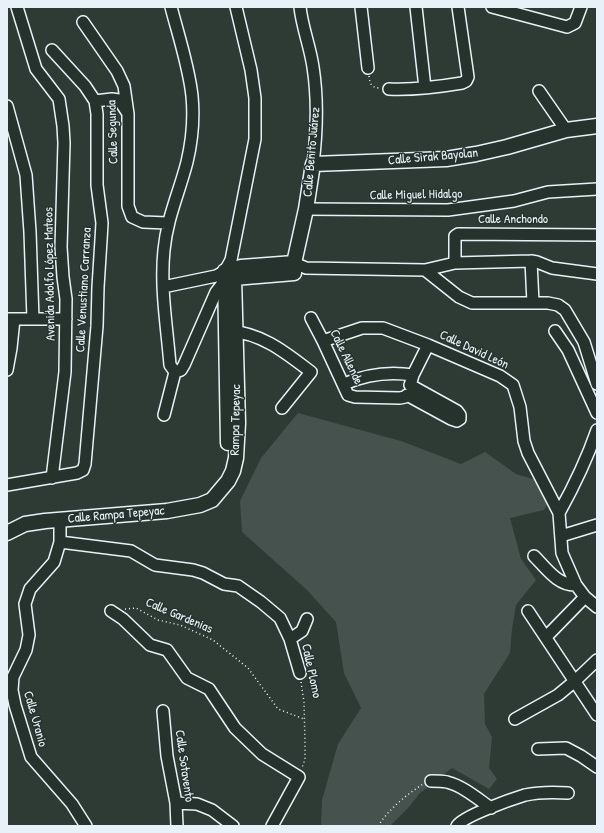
<!DOCTYPE html>
<html>
<head>
<meta charset="utf-8">
<style>
	body { margin:0 }
	#map { position:relative; width:604px; height:833px; overflow:hidden; background:#2e3b35; font-family:"Patrick Hand",sans-serif }
	canvas { display:block }
	.frame { position:absolute; inset:0; border:8px solid #e8f1f8; pointer-events:none }
</style>
</head>
<body>
<div id="map">
<canvas width="604" height="833"></canvas>
<div class="frame"></div>
</div>
<script>
const g = document.querySelector('canvas').getContext('2d');
g.lineJoin = 'round';
function fillPath(path, color) { g.fillStyle = color; g.fill(path, 'evenodd'); }
function strokePath(path, color, width, dash) { g.strokeStyle = color; g.lineWidth = width; g.lineCap = dash ? 'butt' : 'round'; g.setLineDash(dash || []); g.stroke(path); }
function label(font, color, halo, rows, align = 'center') {
  g.font = font + ' "Patrick Hand",sans-serif'; g.lineWidth = 3; g.setLineDash([]); g.textBaseline = 'middle'; g.strokeStyle = halo; g.fillStyle = color; for (const [text, x, y, turn = 0] of rows) {
    g.save(); g.translate(x, y); g.rotate((+turn || 0) * Math.PI / 180); g.textAlign = isNaN(turn) ? turn : align; if (halo) g.strokeText(text, 0, 0); g.fillText(text, 0, 0); g.restore();
  }
}
const green = new Path2D(`
	M 298,413 L 401,441 L 461,464 L 485,452 L 516,474 L 543,482 L 551,498 L 544,510 L 510,518 L 521,559 L 536,580 L 516,605 L 512,629 L 510,653 L 484,694 L 485,724 L 492,737 L 489,768 L 497,779 L 489,789 L 452,768 L 419,794 L 409,807 L 390,826 L 321,826 L 322,800 L 338,744 L 361,708 L 344,673 L 336,622 L 307,590 L 242,532 L 240,501 L 261,458 Z`);
const path = new Path2D(`
	M 369,76 C 370,84 371,87 379,88
	M 125,609 L 136,608 L 158,620 L 180,625 L 213,640 L 248,668 L 278,709 L 304,719
	M 301,682 L 304,702 L 305,743 L 305,759 L 302,768
	M 378,826 C 389,809 406,795 423,784`);
const minor = new Path2D(`
	M 17,7 L 36,69 L 59,99 L 63,126 L 64,143 L 61,247 L 63,277 L 66,299 L 65,372 L 52,478
	M 171,7 C 178,34 189,67 192,96 C 194,117 192,141 187,162 C 179,193 167,218 164,250 C 160,288 167,327 170,365 L 175,372
	M 300,7 C 302,27 310,46 313,67 C 318,99 317,131 313,164
	M 361,7 L 368,68
	M 416,7 L 425,88
	M 492,7 L 567,27 L 575,23 L 581,7
	M 83,22 L 117,71 L 124,86 L 128,114 L 128,206 L 132,217 L 143,222 L 167,223
	M 389,89 C 413,90 438,87 462,83 L 466,81 L 468,77 L 458,7
	M 539,91 L 566,130
	M 95,101 L 112,99 L 119,100 L 127,112
	M 7,106 L 26,175 L 30,232 L 33,319
	M 306,209 L 448,210 L 514,201 L 548,192 L 597,189
	M 531,261 L 533,303
	M 294,263 L 306,268 L 425,270 L 455,263 L 531,261 L 537,262 L 552,268 L 597,274
	M 455,263 L 455,236 L 458,234 L 597,235
	M 425,270 L 459,297 L 472,303 L 548,303 L 558,305 L 565,310 L 584,342 L 597,384
	M 163,287 L 216,276 L 225,271 L 231,260 L 255,139 L 255,98 L 251,70 L 236,7
	M 311,318 L 323,341 L 348,395 L 355,397 L 400,398 L 405,397 L 407,395
	M 7,319 L 66,319
	M 229,331 C 262,333 286,353 311,372 L 282,408
	M 555,331 L 568,350 L 597,413
	M 323,341 L 362,328 L 383,328 L 428,345 L 500,376 L 513,385 L 520,407 L 524,441 L 528,453 L 559,513 L 562,553 L 576,585 L 585,597 L 597,607
	M 7,370 L 11,348 L 14,319
	M 175,372 L 181,370 L 184,365 L 216,292 L 226,279
	M 411,382 L 413,375 L 428,345
	M 344,384 C 367,374 388,371 413,375
	M 407,395 L 451,419 L 457,421 L 460,419 L 460,415 L 457,411 L 410,385
	M 164,415 L 175,372
	M 7,485 L 77,473 L 83,470 L 85,464 L 97,326 L 98,287 L 101,240 L 102,223 L 97,185 L 97,114 L 95,101 L 85,86 L 52,50
	M 559,513 C 574,486 587,459 597,430
	M 60,519 L 60,542 L 54,562 L 30,589 L 25,604 L 29,635 L 26,650 L 13,677 L 12,690 L 15,705 L 31,757 L 72,804 L 86,826
	M 561,536 L 597,525
	M 60,542 L 131,551 L 155,565 L 193,570 L 203,573 L 224,584 L 238,586 L 261,602 L 280,618 L 290,639 L 300,673
	M 534,556 C 546,568 558,586 576,585
	M 111,611 L 123,619 L 150,645 L 167,650 L 187,678 L 209,689 L 235,728 L 262,754 L 299,777 L 272,826
	M 528,611 L 597,715
	M 546,637 L 585,597
	M 290,639 L 302,631 L 307,619
	M 163,711 L 167,756 L 176,803 L 177,826
	M 515,719 L 558,695 L 575,681 L 597,660
	M 538,749 L 566,748 L 581,756 L 597,767
	M 431,781 C 436,781 442,781 447,782 C 463,786 478,799 491,808
	M 176,803 L 197,804 L 212,810 L 233,826
	M 457,826 C 463,816 512,799 525,795 C 539,792 554,792 568,793`);
const major = new Path2D(`
	M 228,443 L 225,271 L 241,267 L 294,263
	M 7,533 L 25,524 L 45,521 L 167,511 L 200,505 L 212,500 L 228,481 L 233,471 L 236,458 L 238,423 L 234,278 L 294,273 L 294,263 L 306,209 L 313,164 L 446,159 L 476,154 L 507,147 L 566,130 L 597,126`);
const streetNames = [
	["Calle Segunda",113,132,-92],
	["Calle Benito Juárez",312,152,-85],
	["Calle Sirak Bayolan",433,157,-5],
	["Calle Miguel Hidalgo",416,195,-1],
	["Calle Anchondo",513,220],
	["Avenida Adolfo López Mateos",50,274,-91],
	["Calle Venustiano Carranza",84,290,-87],
	["Calle David León",474,350,25],
	["Calle Allende",346,357,64],
	["Rampa Tepeyac",236,420,-89],
	["Calle Rampa Tepeyac",116,515,-5],
	["Calle Gardenias",179,616,23],
	["Calle Plomo",311,671,78],
	["Calle Uranio",35,719,74],
	["Calle Sotavento",184,766,82]
];
fillPath(green, '#45524e');
strokePath(minor, '#e8f1f8', 14);
strokePath(major, '#e8f1f8', 17);
strokePath(path, '#e8f1f8', 1.5, [1, 3]);
strokePath(minor, '#26332d', 11);
strokePath(major, '#26332d', 14);
label('13px', '#e8f1f8', '#26332d', streetNames);
</script>
</body>
</html>
